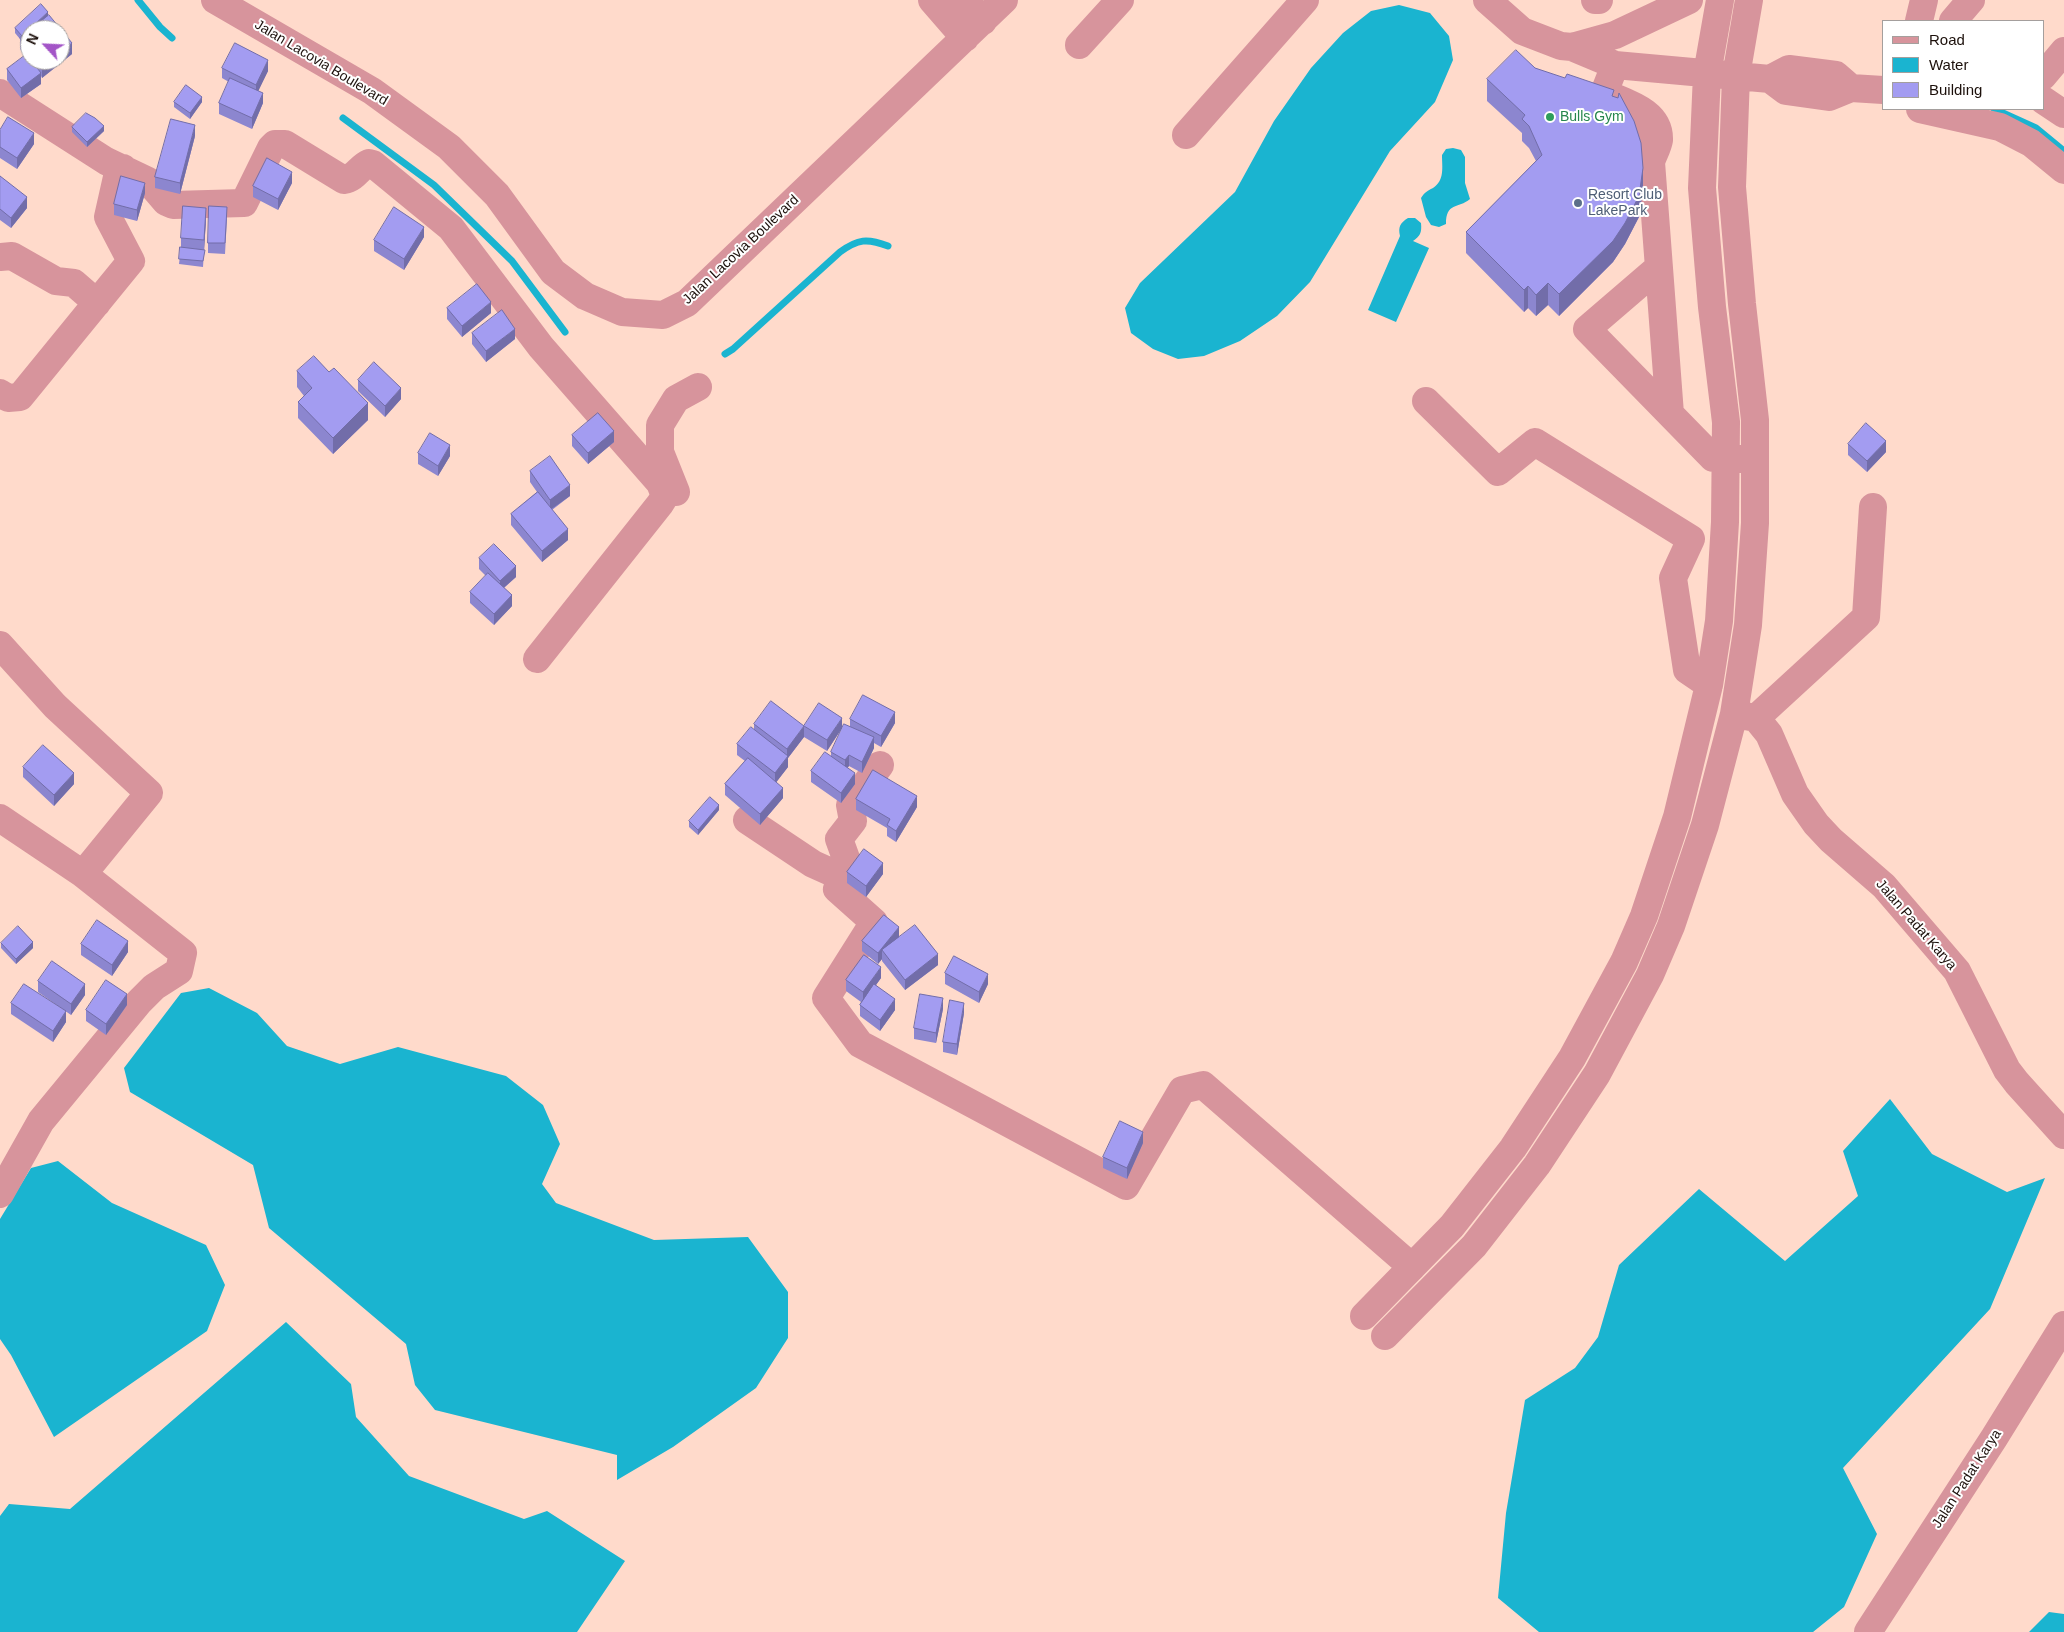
<!DOCTYPE html>
<html>
<head>
<meta charset="utf-8">
<style>
	body { margin:0 }
	#map { position:relative; width:2064px; height:1632px; overflow:hidden; background:#ffdacb; font-family:Helvetica,sans-serif }
	canvas { display:block }
	.legend { position:absolute; left:1882px; top:20px; width:162px; height:90px; box-sizing:border-box; background:#fff; border:1px solid #a49f9d; margin:0; padding:6px 9px; list-style:none; font-size:15px; color:#1c100b }
	.legend li { display:flex; align-items:center; gap:10px; height:25px }
	.legend b { width:25px; border:1px solid #a49f9d }
	.north { position:absolute; left:20px; top:20px; width:50px; height:50px; box-sizing:border-box; background:#fff; border:1px solid #a49f9d; border-radius:50%; rotate:295deg; font-size:14px; font-weight:700; line-height:20px; text-align:center; color:#1c100b }
	.north::after { content:''; display:block; margin:auto; width:18px; height:22px; background:#a355c7; clip-path:polygon(50% 0,100% 100%,50% 72%,0 100%) }
</style>
</head>
<body>
<div id="map">
<canvas width="2064" height="1632"></canvas>
<ul class="legend">
<li><b style="height:6px;background:#d7949c"></b>Road</li>
<li><b style="height:14px;background:#1ab4d0"></b>Water</li>
<li><b style="height:14px;background:#a39cf1"></b>Building</li>
</ul>
<div class="north">N</div>
</div>
<script>
const g = document.querySelector('canvas').getContext('2d');
g.lineJoin = 'round';
function fillPath(path, color) { g.fillStyle = color; g.fill(path, 'evenodd'); }
function strokePath(path, color, width, dash) { g.strokeStyle = color; g.lineWidth = width; g.lineCap = dash ? 'butt' : 'round'; g.setLineDash(dash || []); g.stroke(path); }
function label(font, color, halo, rows, align = 'center') {
  g.font = font + ' Helvetica,sans-serif'; g.lineWidth = 4; g.setLineDash([]); g.textBaseline = 'middle'; g.strokeStyle = halo; g.fillStyle = color; for (const [text, x, y, turn = 0] of rows) {
    g.save(); g.translate(x, y); g.rotate((+turn || 0) * Math.PI / 180); g.textAlign = isNaN(turn) ? turn : align; if (halo) g.strokeText(text, 0, 0); g.fillText(text, 0, 0); g.restore();
  }
}
const water = new Path2D(`
	M 1399,5 L 1430,13 L 1449,36 L 1453,60 L 1435,102 L 1390,151 L 1310,282 L 1277,316 L 1240,341 L 1204,356 L 1178,359 L 1153,349 L 1131,333 L 1125,308 L 1140,283 L 1235,192 L 1274,121 L 1311,68 L 1343,33 L 1371,11 Z
	M 1453,148 L 1461,150 L 1465,157 L 1465,183 L 1470,199 C 1458,209 1446,202 1446,224 L 1439,227 L 1431,225 L 1426,217 L 1421,198 C 1425,192 1427,191 1433,188 C 1445,180 1442,167 1442,155 L 1446,149 Z
	M 1408,218 L 1415,218 L 1421,223 C 1422,233 1420,236 1413,241 L 1429,248 L 1396,322 L 1368,310 L 1400,236 C 1398,227 1400,223 1408,218 Z
	M 209,988 L 257,1013 L 287,1046 L 340,1064 L 398,1047 L 506,1076 L 543,1105 L 560,1144 L 542,1184 L 556,1203 L 654,1240 L 748,1237 L 788,1292 L 788,1338 L 756,1388 L 673,1447 L 617,1480 L 617,1455 L 435,1410 L 415,1385 L 406,1344 L 269,1228 L 253,1165 L 130,1092 L 124,1068 L 181,993 Z
	M 1890,1099 L 1932,1154 L 2007,1192 L 2045,1178 L 1990,1309 L 1843,1468 L 1877,1534 L 1844,1607 L 1813,1632 L 1539,1632 L 1498,1598 L 1506,1513 L 1525,1400 L 1575,1368 L 1598,1337 L 1619,1265 L 1699,1189 L 1785,1261 L 1858,1196 L 1843,1151 Z
	M 58,1161 L 112,1203 L 206,1245 L 225,1285 L 207,1331 L 54,1437 L 11,1355 L 0,1339 L 0,1219 L 31,1168 Z
	M 286,1322 L 351,1384 L 356,1417 L 409,1476 L 524,1519 L 547,1511 L 625,1561 L 577,1632 L 0,1632 L 0,1516 L 9,1504 L 70,1509 Z
	M 2049,1612 L 2064,1614 L 2064,1632 L 2029,1632 Z`);
const stream = new Path2D(`
	M 138,0 L 160,27 L 172,38
	M 1994,109 L 2036,128 L 2064,151
	M 343,118 L 434,185 L 512,261 L 565,332
	M 725,354 L 733,349 L 840,252 C 858,239 867,238 888,246`);
const minor = new Path2D(`
	M 215,0 L 372,91 L 449,147 L 497,195 L 553,272 L 585,296 L 622,312 L 663,315 L 687,303 L 1004,0
	M 932,0 L 965,38
	M 964,0 L 983,21
	M 1487,0 L 1522,31 L 1561,46 L 1572,47
	M 1595,0 L 1599,0
	M 1689,0 L 1615,35 L 1572,47 L 1615,65 L 1770,79 L 1789,69 L 1836,75 L 1851,88 L 1829,97 L 1786,91 L 1770,79
	M 1919,21 L 1924,0
	M 1953,21 L 1971,0
	M 1079,45 L 1120,0
	M 1615,65 L 1604,93 C 1626,103 1660,111 1659,140 C 1658,147 1653,155 1651,162
	M 2043,76 L 2064,51
	M 1851,88 L 1883,90
	M 0,93 L 106,161 L 148,181 L 166,202 L 173,205 L 244,203 L 271,148 L 275,144 L 285,144 L 344,180 C 356,178 359,167 369,163 L 373,164 L 451,228 L 541,347 L 660,483 L 665,496 L 660,504 L 537,659
	M 2043,100 L 2064,114
	M 1624,108 L 1651,162 L 1670,414
	M 1920,109 L 2000,127 L 2031,143 L 2064,170
	M 1186,135 L 1305,0
	M 0,257 L 12,256 L 56,281 L 74,283 L 97,303
	M 1658,268 L 1587,329 L 1713,458 L 1741,459
	M 0,393 L 8,398 L 20,397 L 131,261 L 108,217 L 117,177 L 123,168
	M 1426,401 L 1498,472 L 1535,442 L 1691,539 L 1673,578 L 1687,670 L 1709,685
	M 676,492 L 660,452 L 660,425 L 676,399 L 698,387
	M 0,645 L 55,706 L 149,793 L 83,874
	M 1734,714 L 1756,718 L 1769,734 L 1795,794 L 1816,824 L 1831,840 L 1884,886 L 1957,971 L 2007,1070 L 2017,1083 L 2064,1135
	M 1756,718 L 1866,617 L 1873,507
	M 880,765 L 850,805 L 853,821 L 839,839 L 847,861 L 837,889 L 874,922 L 826,998 L 860,1044 L 1126,1186 L 1182,1090 L 1203,1085 L 1412,1267
	M 0,818 L 83,874 L 183,953 L 179,971 L 154,987 L 139,1002 L 41,1121 L 0,1194
	M 747,820 L 813,864 L 842,877
	M 1364,1316 L 1452,1226 L 1513,1148 L 1572,1058 L 1624,962 L 1644,916 L 1677,817 L 1709,685 L 1719,621 L 1725,522 L 1726,422 L 1712,307 L 1702,188 L 1707,74 L 1720,0
	M 1385,1336 L 1474,1246 L 1537,1165 L 1597,1074 L 1650,975 L 1671,926 L 1705,825 L 1734,714 L 1748,625 L 1755,523 L 1755,420 L 1742,304 L 1732,187 L 1736,76 L 1749,0
	M 1868,1632 L 1994,1438 L 2064,1325`);
const wall = new Path2D(`
	M 48,16 L 72,54 L 42,78 L 41,76 L 41,84 L 21,98 L 7,80 L 7,69 L 25,56 L 20,49 L 20,39 L 15,33 L 15,28 ZM 30,30 L 60,60 L 30,60 Z
	M 222,68 L 268,71 L 258,90 L 263,103 L 252,129 L 219,114 L 219,103 L 229,82 L 222,78 Z
	M 1535,68 L 1614,97 L 1643,189 L 1639,217 L 1625,244 L 1613,262 L 1559,316 L 1548,305 L 1536,316 L 1528,308 L 1524,312 L 1466,253 L 1466,232 L 1536,161 L 1529,148 L 1522,141 L 1522,133 L 1487,101 L 1487,79 Z
	M 174,102 L 202,102 L 190,119 L 174,107 Z
	M 72,127 L 104,131 L 87,147 L 72,132 Z
	M 0,130 L 34,144 L 17,169 L 0,158 Z
	M 195,136 L 180,194 L 155,188 L 155,177 Z
	M 0,176 L 27,208 L 11,228 L 0,220 Z
	M 292,183 L 278,210 L 253,197 L 253,186 Z
	M 145,193 L 137,221 L 114,215 L 114,204 Z
	M 227,218 L 225,254 L 208,253 L 208,243 Z
	M 206,219 L 203,267 L 179,264 L 181,247 L 181,238 Z
	M 424,237 L 404,270 L 374,251 L 374,240 Z
	M 447,308 L 491,313 L 462,337 L 447,319 Z
	M 472,333 L 515,339 L 486,362 L 472,344 Z
	M 297,371 L 329,372 L 368,420 L 333,454 L 298,418 L 298,402 L 304,396 L 297,387 Z
	M 358,380 L 401,399 L 385,417 L 358,391 Z
	M 572,435 L 614,442 L 588,464 L 572,446 Z
	M 1848,444 L 1886,452 L 1867,472 L 1848,455 Z
	M 418,453 L 450,456 L 438,476 L 418,464 Z
	M 530,471 L 570,496 L 552,510 L 568,540 L 542,562 L 511,525 L 511,514 L 537,492 L 530,482 Z
	M 479,558 L 516,577 L 504,588 L 512,606 L 494,625 L 470,603 L 470,592 L 486,576 L 479,569 Z
	M 850,719 L 895,723 L 881,747 L 874,743 L 874,748 L 862,773 L 849,766 L 847,768 L 855,784 L 841,803 L 811,782 L 811,771 L 831,756 L 831,752 L 850,726 Z
	M 754,724 L 804,737 L 788,758 L 788,767 L 776,782 L 783,798 L 760,825 L 725,795 L 725,784 L 745,761 L 737,755 L 737,744 L 754,730 Z
	M 804,726 L 842,728 L 827,751 L 804,737 Z
	M 23,767 L 74,784 L 54,806 L 23,777 Z
	M 856,799 L 917,807 L 896,842 L 887,836 L 887,828 L 856,810 Z
	M 719,810 L 698,835 L 689,827 L 689,821 Z
	M 847,872 L 883,874 L 866,897 L 847,883 Z
	M 899,937 L 938,965 L 905,990 L 882,961 L 882,959 L 878,964 L 862,951 L 862,941 Z
	M 1,943 L 33,948 L 16,964 L 1,948 Z
	M 81,944 L 128,952 L 112,976 L 81,955 Z
	M 945,973 L 988,984 L 979,1003 L 945,984 Z
	M 881,978 L 876,985 L 895,1010 L 880,1031 L 860,1016 L 860,1005 L 861,1002 L 846,991 L 846,980 Z
	M 38,981 L 85,995 L 71,1015 L 38,992 Z
	M 11,1003 L 66,1022 L 53,1042 L 11,1014 Z
	M 127,1005 L 106,1035 L 86,1021 L 86,1010 Z
	M 943,1009 L 936,1043 L 914,1039 L 914,1028 Z
	M 964,1013 L 957,1055 L 943,1052 L 943,1042 Z
	M 1143,1143 L 1127,1179 L 1103,1168 L 1103,1157 Z`);
const shadedWall = new Path2D(`
	M 48,12 L 48,18 L 22,36 Z
	M 72,43 L 72,54 L 42,78 L 42,67 L 51,60 L 60,60 L 60,53 Z
	M 268,60 L 268,71 L 256,96 L 256,85 Z
	M 41,73 L 41,84 L 21,98 L 21,88 Z
	M 263,93 L 263,103 L 252,129 L 252,118 Z
	M 202,97 L 202,102 L 190,119 L 190,113 Z
	M 195,125 L 195,136 L 180,194 L 180,183 Z
	M 104,126 L 104,131 L 87,147 L 87,142 Z
	M 34,133 L 34,144 L 17,169 L 17,158 Z
	M 1643,168 L 1643,189 L 1639,217 L 1625,244 L 1613,262 L 1559,316 L 1559,294 Z
	M 292,172 L 292,183 L 278,210 L 278,199 Z
	M 145,183 L 145,193 L 137,221 L 137,210 Z
	M 27,197 L 27,208 L 11,228 L 11,218 Z
	M 206,208 L 206,219 L 204,251 L 204,240 Z
	M 424,227 L 424,237 L 404,270 L 404,259 Z
	M 1548,283 L 1548,305 L 1536,316 L 1536,295 Z
	M 1528,286 L 1528,308 L 1524,312 L 1524,290 Z
	M 491,302 L 491,313 L 462,337 L 462,326 Z
	M 515,329 L 515,339 L 486,362 L 486,351 Z
	M 401,388 L 401,399 L 385,417 L 385,406 Z
	M 368,403 L 368,420 L 333,454 L 333,438 Z
	M 614,431 L 614,442 L 588,464 L 588,453 Z
	M 1886,441 L 1886,452 L 1867,472 L 1867,461 Z
	M 450,445 L 450,456 L 438,476 L 438,466 Z
	M 570,485 L 570,496 L 550,510 L 550,500 Z
	M 568,529 L 568,540 L 542,562 L 542,551 Z
	M 516,566 L 516,577 L 500,591 L 500,581 Z
	M 512,595 L 512,606 L 494,625 L 494,614 Z
	M 895,712 L 895,723 L 881,747 L 881,736 Z
	M 842,718 L 842,728 L 827,751 L 827,740 Z
	M 804,726 L 804,737 L 788,758 L 788,767 L 775,784 L 775,773 L 787,758 L 787,749 Z
	M 874,737 L 874,748 L 862,773 L 862,762 Z
	M 849,755 L 849,766 L 845,771 L 845,760 Z
	M 74,773 L 74,784 L 54,806 L 54,795 Z
	M 855,773 L 855,784 L 841,803 L 841,793 Z
	M 783,788 L 783,798 L 760,825 L 760,814 Z
	M 917,796 L 917,807 L 896,842 L 896,831 Z
	M 719,805 L 719,810 L 698,835 L 698,830 Z
	M 883,863 L 883,874 L 866,897 L 866,886 Z
	M 899,927 L 899,938 L 882,950 L 882,959 L 878,964 L 878,953 Z
	M 128,941 L 128,952 L 112,976 L 112,965 Z
	M 33,942 L 33,948 L 16,964 L 16,959 Z
	M 938,954 L 938,965 L 905,990 L 905,980 Z
	M 881,967 L 881,978 L 863,1003 L 863,992 Z
	M 988,974 L 988,984 L 979,1003 L 979,992 Z
	M 85,984 L 85,995 L 71,1015 L 71,1004 Z
	M 127,994 L 127,1005 L 106,1035 L 106,1024 Z
	M 943,998 L 943,1009 L 936,1043 L 936,1033 Z
	M 895,999 L 895,1010 L 880,1031 L 880,1020 Z
	M 964,1003 L 964,1013 L 957,1055 L 957,1044 Z
	M 66,1011 L 66,1022 L 53,1042 L 53,1031 Z
	M 1143,1132 L 1143,1143 L 1127,1179 L 1127,1168 Z`);
const building = new Path2D(`
	M 41,4 L 48,12 L 22,36 L 15,28 Z
	M 49,15 L 72,43 L 60,53 L 60,30 L 30,30 Z
	M 30,30 L 30,52 L 20,38 Z
	M 235,43 L 268,60 L 256,85 L 222,68 Z
	M 1516,50 L 1535,68 L 1565,78 L 1567,74 L 1614,90 L 1612,96 L 1618,98 L 1619,93 L 1634,121 L 1641,143 L 1643,168 L 1639,196 L 1625,223 L 1613,241 L 1559,294 L 1548,283 L 1536,295 L 1528,286 L 1524,290 L 1466,232 L 1542,155 L 1529,126 L 1522,119 L 1525,115 L 1487,79 Z
	M 27,54 L 30,58 L 30,60 L 31,60 L 41,73 L 21,88 L 7,69 Z
	M 37,60 L 51,60 L 42,67 Z
	M 230,78 L 263,93 L 252,118 L 219,103 Z
	M 186,85 L 202,97 L 190,113 L 174,102 Z
	M 86,113 L 95,118 L 104,126 L 87,142 L 72,127 Z
	M 8,117 L 34,133 L 17,158 L 0,147 L 0,130 Z
	M 171,119 L 195,125 L 180,183 L 155,177 Z
	M 267,158 L 292,172 L 278,199 L 253,186 Z
	M 0,176 L 27,197 L 11,218 L 0,209 Z
	M 121,176 L 145,183 L 137,210 L 114,204 Z
	M 183,206 L 206,208 L 204,240 L 181,238 Z
	M 209,206 L 227,207 L 225,243 L 208,243 Z
	M 394,207 L 424,227 L 404,259 L 374,240 Z
	M 180,247 L 205,250 L 203,261 L 179,259 Z
	M 477,284 L 491,302 L 462,326 L 447,308 Z
	M 502,310 L 515,329 L 486,351 L 472,333 Z
	M 314,356 L 329,372 L 334,368 L 368,403 L 333,438 L 298,402 L 312,388 L 297,371 Z
	M 374,362 L 401,388 L 385,406 L 358,380 Z
	M 598,413 L 614,431 L 588,453 L 572,435 Z
	M 1866,423 L 1886,441 L 1867,461 L 1848,444 Z
	M 430,433 L 450,445 L 438,466 L 418,453 Z
	M 550,456 L 570,485 L 550,500 L 530,471 Z
	M 538,492 L 568,529 L 542,551 L 511,514 Z
	M 494,544 L 516,566 L 500,581 L 479,558 Z
	M 488,573 L 512,595 L 494,614 L 470,592 Z
	M 863,695 L 895,712 L 881,736 L 850,719 Z
	M 771,701 L 804,726 L 787,749 L 754,724 Z
	M 819,703 L 842,718 L 827,740 L 804,726 Z
	M 844,724 L 874,737 L 862,762 L 849,755 L 845,760 L 831,752 Z
	M 751,727 L 788,756 L 775,773 L 737,744 Z
	M 43,745 L 74,773 L 54,795 L 23,767 Z
	M 825,752 L 855,773 L 841,793 L 811,771 Z
	M 748,758 L 783,788 L 760,814 L 725,784 Z
	M 873,770 L 917,796 L 896,831 L 887,825 L 890,819 L 856,799 Z
	M 710,797 L 719,805 L 698,830 L 689,821 Z
	M 864,849 L 883,863 L 866,886 L 847,872 Z
	M 884,915 L 899,927 L 878,953 L 862,941 Z
	M 97,920 L 128,941 L 112,965 L 81,944 Z
	M 915,925 L 938,954 L 905,980 L 882,950 Z
	M 18,926 L 33,942 L 16,959 L 1,943 Z
	M 864,955 L 881,967 L 863,992 L 846,980 Z
	M 954,956 L 988,974 L 979,992 L 945,973 Z
	M 52,961 L 85,984 L 71,1004 L 38,981 Z
	M 106,980 L 127,994 L 106,1024 L 86,1010 Z
	M 24,984 L 66,1011 L 53,1031 L 11,1003 Z
	M 874,984 L 895,999 L 880,1020 L 860,1005 Z
	M 920,994 L 943,998 L 936,1033 L 914,1028 Z
	M 950,1000 L 964,1003 L 957,1044 L 943,1042 Z
	M 1120,1121 L 1143,1132 L 1127,1168 L 1103,1157 Z`);
const markers = [
	[1550,117,5,"#2e9e5b"],
	[1578,203,5,"#5c6f8a"]
];
const streetNames = [
	["Jalan Lacovia Boulevard",321,63,31],
	["Jalan Lacovia Boulevard",741,250,-43],
	["Jalan Padat Karya",1916,925,49],
	["Jalan Padat Karya",1967,1479,-57]
];
const leisureNames = [
	["Bulls Gym",1560,117]
];
const serviceNames = [
	["Resort Club",1588,195],
	["LakePark",1588,211]
];
fillPath(water, '#1ab4d0');
strokePath(stream, '#1ab4d0', 7);
strokePath(minor, '#d7949c', 28);
fillPath(wall, '#8c86cf');
fillPath(shadedWall, '#726da9');
fillPath(building, '#a39cf1');
strokePath(building, '#726da9', 1);
for (const [x, y, r, color] of markers) { const dot = new Path2D(); dot.arc(x, y, r, 0, 2 * Math.PI); g.fillStyle = color; g.fill(dot); strokePath(dot, '#fff', 2); }
label('14px', '#1c100b', '#fff', streetNames);
label('14px', '#27864d', '#fff', leisureNames, 'left');
label('14px', '#4e5e75', '#fff', serviceNames, 'left');
</script>
</body>
</html>
